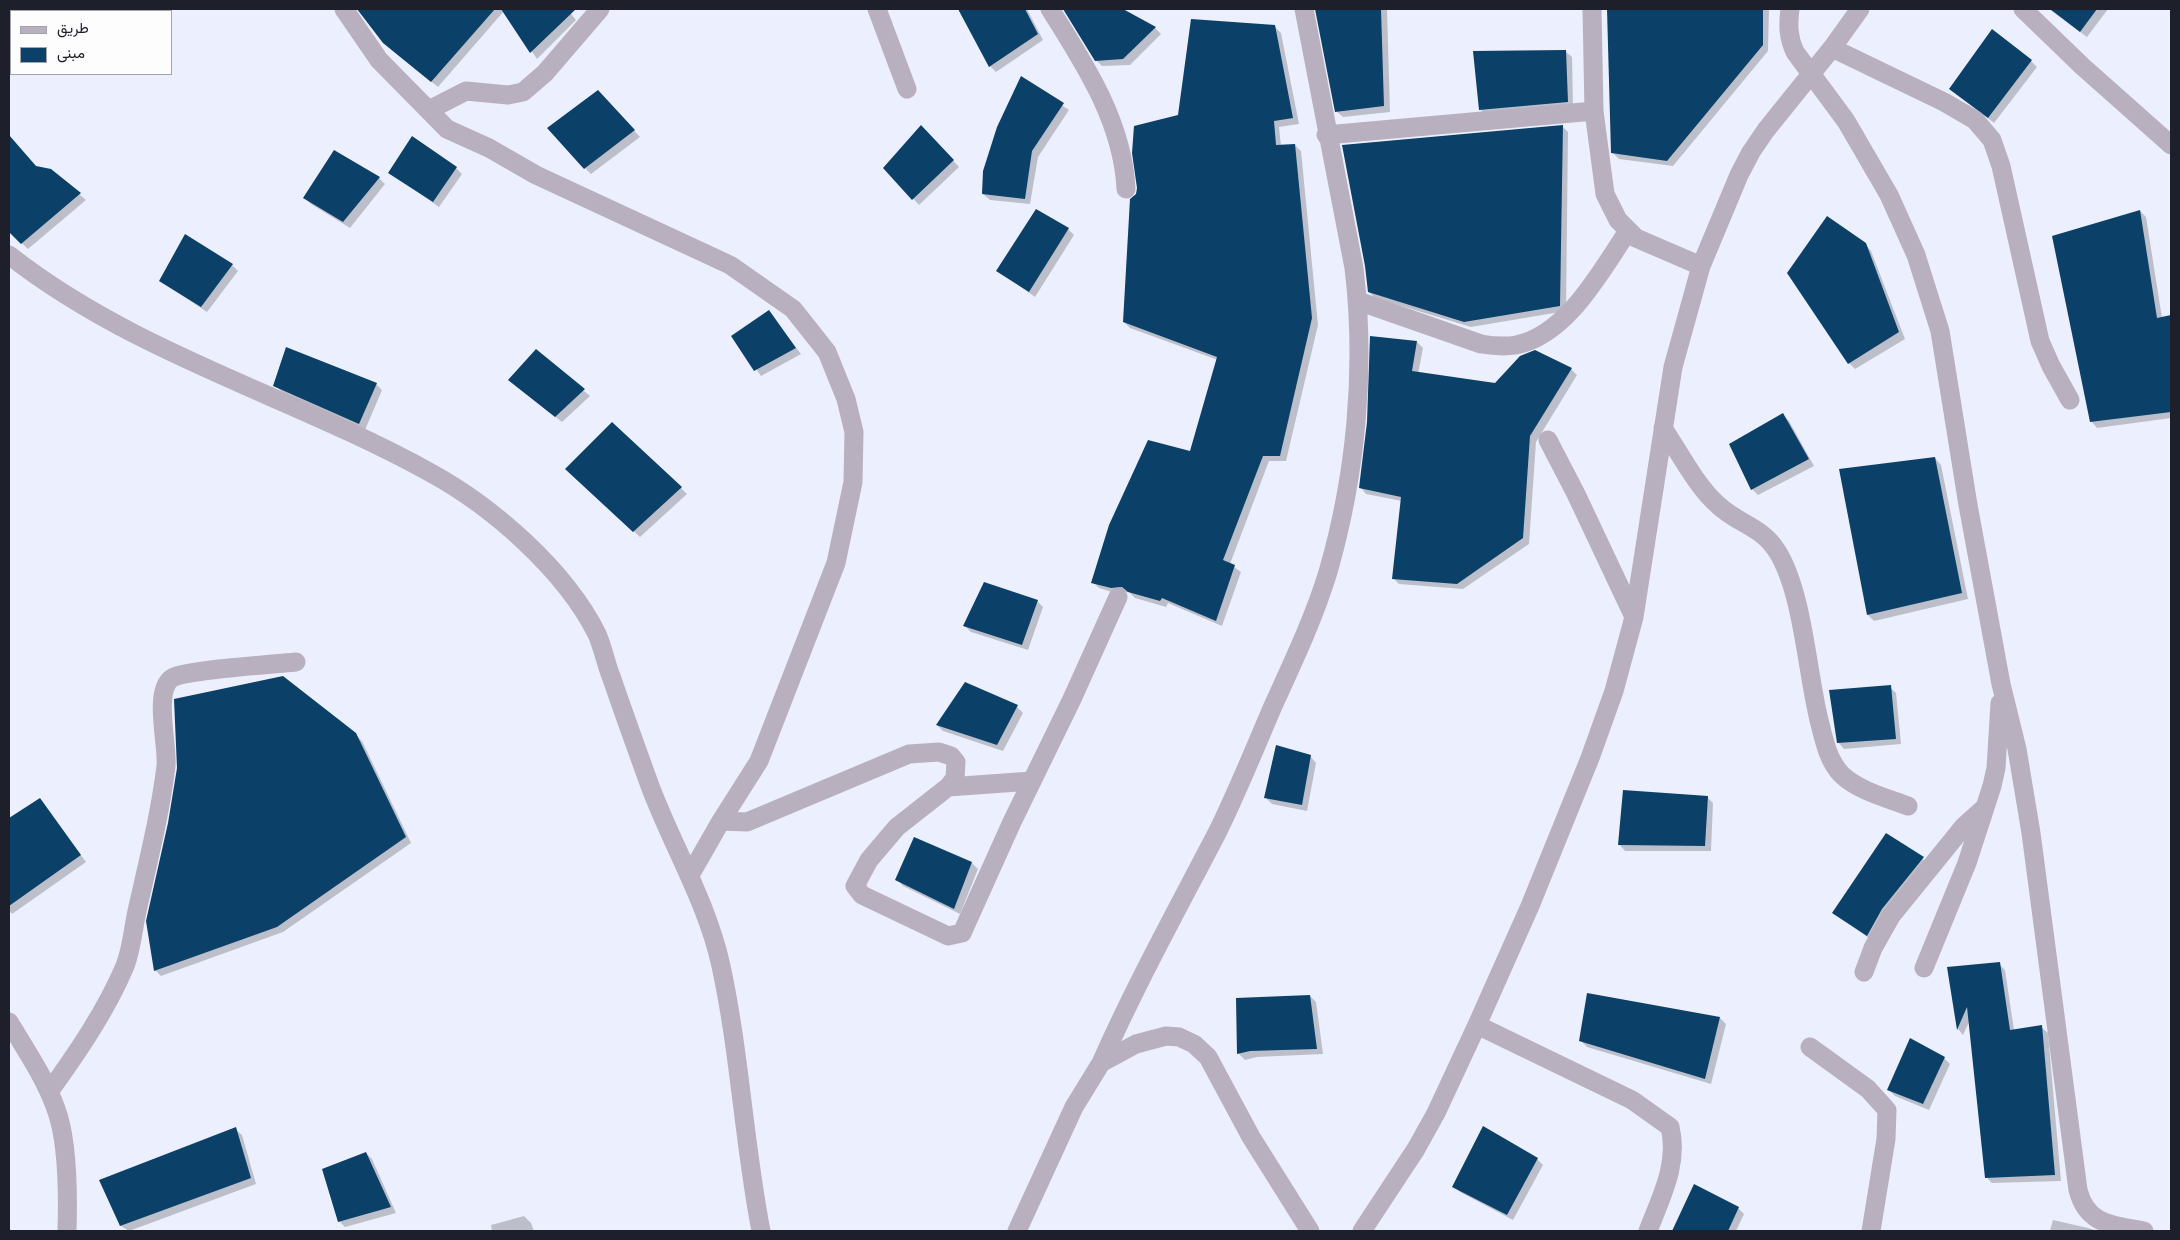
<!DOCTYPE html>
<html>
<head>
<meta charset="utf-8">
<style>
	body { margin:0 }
	#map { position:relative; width:2180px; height:1240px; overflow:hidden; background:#eceffd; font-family:Ubuntu,Vazirmatn,sans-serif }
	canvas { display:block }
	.frame { position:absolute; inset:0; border:10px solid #1d1f2b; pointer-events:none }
	.legend { position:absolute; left:10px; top:10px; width:162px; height:65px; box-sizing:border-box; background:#fdfdfd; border:1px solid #a3a4a9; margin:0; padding:6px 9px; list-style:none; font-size:15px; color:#1d1f2b }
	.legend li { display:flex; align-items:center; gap:10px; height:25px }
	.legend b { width:25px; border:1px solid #a3a4a9 }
</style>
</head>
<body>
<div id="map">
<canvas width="2180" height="1240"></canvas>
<div class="frame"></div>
<ul class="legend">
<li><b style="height:6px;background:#b8b0be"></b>طريق</li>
<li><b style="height:14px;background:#0b4068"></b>مبنى</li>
</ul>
</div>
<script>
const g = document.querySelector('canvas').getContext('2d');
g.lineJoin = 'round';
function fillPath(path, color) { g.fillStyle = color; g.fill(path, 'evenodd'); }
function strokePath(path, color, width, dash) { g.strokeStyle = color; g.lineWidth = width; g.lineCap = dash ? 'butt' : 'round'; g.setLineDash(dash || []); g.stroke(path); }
const shadow = new Path2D(`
	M 359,9 L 567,9 L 576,20 L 537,59 L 504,11 L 438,87 L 391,49 Z
	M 959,9 L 1027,9 L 1043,40 L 996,72 L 990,66 Z
	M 1064,9 L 1120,9 L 1155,28 L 1161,34 L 1130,65 L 1102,66 L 1096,60 Z
	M 1316,9 L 1387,9 L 1390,112 L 1343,117 L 1336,111 Z
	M 1608,9 L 1769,9 L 1768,51 L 1673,166 L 1619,159 L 1613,153 Z
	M 2049,9 L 2108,9 L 2087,37 Z
	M 1275,27 L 1281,33 L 1299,124 L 1279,127 L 1281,146 L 1295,145 L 1301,151 L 1318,325 L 1286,461 L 1269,461 L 1230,564 L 1241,572 L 1222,626 L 1168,603 L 1166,607 L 1135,598 L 1129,592 L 1118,594 L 1099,588 L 1093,582 L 1191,452 L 1218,360 L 1130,328 L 1124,322 L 1137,195 L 1179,116 Z
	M 1565,51 L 1572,57 L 1573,108 L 1486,116 L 1480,109 Z
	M 2031,61 L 2037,67 L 1994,123 L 1951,89 Z
	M 1022,78 L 1069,110 L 1038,157 L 1030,204 L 990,200 L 983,194 Z
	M 604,98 L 640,137 L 591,174 L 585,168 Z
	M 921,126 L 959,167 L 919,205 L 885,168 Z
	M 1562,126 L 1568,132 L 1566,311 L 1471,327 L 1375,298 L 1369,292 Z
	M 9,136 L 36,167 L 51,170 L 86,200 L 28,249 L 9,231 Z
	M 456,168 L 462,174 L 439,207 L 389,172 Z
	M 379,178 L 385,184 L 350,228 L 311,204 L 305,198 Z
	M 2140,211 L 2146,217 L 2162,318 L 2171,317 L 2171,418 L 2097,428 L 2091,421 Z
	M 1068,229 L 1074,235 L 1035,297 L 997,270 Z
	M 1865,244 L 1871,251 L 1905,339 L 1855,369 L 1849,363 Z
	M 232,265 L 238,271 L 207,312 L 160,281 Z
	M 769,312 L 801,354 L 761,376 L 733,337 Z
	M 1417,342 L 1423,348 L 1418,374 L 1495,385 L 1571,369 L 1577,375 L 1536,442 L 1529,544 L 1463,589 L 1399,584 L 1393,578 L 1402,501 L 1366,494 L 1360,487 Z
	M 536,351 L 590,396 L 562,422 L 516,386 Z
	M 376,384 L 382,390 L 365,430 L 281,391 L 275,385 Z
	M 1783,415 L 1789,421 L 1814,466 L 1758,495 L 1752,489 Z
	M 1935,458 L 1941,465 L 1968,599 L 1874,621 L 1868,615 Z
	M 573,475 L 681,488 L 687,494 L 640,537 Z
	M 1037,601 L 1043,607 L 1028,650 L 971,632 L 965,626 Z
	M 965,684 L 1017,707 L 1023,713 L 1003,751 L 943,731 L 937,725 Z
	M 1890,687 L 1896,693 L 1901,744 L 1844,749 L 1838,742 Z
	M 355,734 L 362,741 L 411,843 L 283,932 L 161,976 L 155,970 Z
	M 1310,756 L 1316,763 L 1307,811 L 1272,804 L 1266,798 Z
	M 1707,797 L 1713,803 L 1711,851 L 1625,851 L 1619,844 Z
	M 40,799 L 86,862 L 12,914 L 9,910 L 9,819 Z
	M 1886,835 L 1930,864 L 1873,941 L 1833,912 Z
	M 915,838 L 972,863 L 978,869 L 960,914 L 903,886 L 897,879 Z
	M 1999,964 L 2005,970 L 2014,1030 L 2041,1027 L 2048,1033 L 2061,1181 L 1992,1183 L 1986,1177 L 1970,1020 L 1963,1035 L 1958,1029 L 1948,968 Z
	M 1588,995 L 1720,1018 L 1726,1024 L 1711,1084 L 1587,1047 L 1581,1041 Z
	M 1310,996 L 1316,1002 L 1323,1054 L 1257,1057 L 1245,1060 L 1239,1054 L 1237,1000 Z
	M 1944,1058 L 1950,1064 L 1929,1110 L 1895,1096 L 1889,1090 Z
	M 235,1129 L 242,1135 L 256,1184 L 129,1231 L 121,1226 L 100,1180 Z
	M 366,1153 L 372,1159 L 396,1213 L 345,1227 L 339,1221 Z
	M 1537,1159 L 1543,1165 L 1513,1220 L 1460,1192 L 1454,1186 Z
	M 1695,1186 L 1738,1208 L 1744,1214 L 1736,1231 L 1673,1231 Z
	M 524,1216 L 531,1223 L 534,1231 L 492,1231 L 491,1225 Z
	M 2053,1220 L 2088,1228 L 2098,1231 L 2050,1231 Z`);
const building = new Path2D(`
	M 357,9 L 495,9 L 431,82 L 383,43 Z
	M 501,9 L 576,9 L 530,53 Z
	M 958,9 L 1025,9 L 1038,34 L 989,67 Z
	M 1063,9 L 1123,9 L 1156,27 L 1123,59 L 1095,61 Z
	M 1315,9 L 1381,9 L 1384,106 L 1335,112 Z
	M 1607,9 L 1763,9 L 1763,45 L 1667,161 L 1611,153 Z
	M 2050,9 L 2097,9 L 2080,32 Z
	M 1191,19 L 1275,25 L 1293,118 L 1274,121 L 1276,145 L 1295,144 L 1312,318 L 1280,456 L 1263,456 L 1223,560 L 1235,565 L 1216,621 L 1162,598 L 1160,601 L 1128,592 L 1122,587 L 1111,588 L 1091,583 L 1109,525 L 1148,440 L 1190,451 L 1217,357 L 1123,322 L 1130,199 L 1136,194 L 1137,188 L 1132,153 L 1134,126 L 1178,115 Z
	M 1992,29 L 2032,60 L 1988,118 L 1949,89 Z
	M 1566,50 L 1568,102 L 1479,110 L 1473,51 Z
	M 1021,76 L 1064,103 L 1032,151 L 1025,199 L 982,194 L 983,171 L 997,127 Z
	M 598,90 L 635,130 L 584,169 L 547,128 Z
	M 921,125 L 954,160 L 912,200 L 883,168 Z
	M 1563,125 L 1560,306 L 1464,322 L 1368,292 L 1365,266 L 1342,145 Z
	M 9,135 L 36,166 L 51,169 L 81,193 L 21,244 L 9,232 Z
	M 412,136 L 457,167 L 433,202 L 388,173 Z
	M 334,150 L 380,177 L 343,222 L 303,198 Z
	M 1036,209 L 1069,228 L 1029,292 L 996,271 Z
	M 2140,210 L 2157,318 L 2171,315 L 2171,412 L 2090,422 L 2052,236 Z
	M 1827,216 L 1866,243 L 1899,332 L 1848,364 L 1787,273 Z
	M 185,234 L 233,264 L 201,307 L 159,281 Z
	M 769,310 L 796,348 L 754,371 L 731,336 Z
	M 1370,336 L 1417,341 L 1412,371 L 1495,383 L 1520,356 L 1535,350 L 1572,368 L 1530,436 L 1523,538 L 1457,584 L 1392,579 L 1401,497 L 1359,488 L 1367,422 Z
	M 286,347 L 377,383 L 359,424 L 273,386 Z
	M 536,349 L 585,389 L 555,417 L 508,380 Z
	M 1783,413 L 1809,459 L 1751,490 L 1729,444 Z
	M 612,422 L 682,487 L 633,532 L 565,469 Z
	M 1935,457 L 1962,593 L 1867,615 L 1839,469 Z
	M 984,582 L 1038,600 L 1022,645 L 963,626 Z
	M 283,676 L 356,733 L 406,837 L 277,927 L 154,971 L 146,921 L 168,823 L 177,768 L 174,699 Z
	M 965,682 L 1018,705 L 997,745 L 936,725 Z
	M 1891,685 L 1896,739 L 1837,743 L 1829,690 Z
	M 1276,745 L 1311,755 L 1302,805 L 1264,798 Z
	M 1623,790 L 1708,796 L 1705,846 L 1618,845 Z
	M 40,798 L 81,855 L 9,906 L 9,818 Z
	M 1886,833 L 1924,857 L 1882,909 L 1867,936 L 1832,913 Z
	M 914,837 L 972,862 L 954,909 L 895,880 Z
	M 2000,962 L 2010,1030 L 2042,1025 L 2055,1175 L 1985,1178 L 1967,1007 L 1957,1030 L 1947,967 Z
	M 1587,993 L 1720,1017 L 1705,1079 L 1579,1041 Z
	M 1310,995 L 1317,1049 L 1250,1051 L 1237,1054 L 1236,998 Z
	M 1910,1038 L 1945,1057 L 1923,1104 L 1887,1090 Z
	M 1483,1126 L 1538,1158 L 1507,1215 L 1452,1187 Z
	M 236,1127 L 251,1178 L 120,1226 L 99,1180 Z
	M 366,1152 L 391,1207 L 338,1222 L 322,1169 Z
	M 1694,1184 L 1739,1207 L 1728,1231 L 1672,1231 Z`);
const street = new Path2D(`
	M 344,9 L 379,60 L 447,129 L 489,148 L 536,175 L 730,265 L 793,309 L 827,352 L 846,399 L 854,432 L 853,482 L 836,563 L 759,761 L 721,821
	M 877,9 L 907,89
	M 1050,9 C 1084,63 1123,122 1126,189
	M 1592,9 L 1594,111 L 1605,194 L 1618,220 L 1636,238 L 1701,266
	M 1790,9 C 1788,25 1788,37 1795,52 L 1846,121 L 1889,195 L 1916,255 L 1940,331 L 1968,505 L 2001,684 L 2017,749 L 2031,833 L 2078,1190 C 2087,1225 2112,1225 2144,1231
	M 2023,9 L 2082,66 L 2171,145
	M 1832,48 L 1944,102 L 1975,120 L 1992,140 L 2001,166 L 2040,341 L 2051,366 L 2070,400
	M 429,110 L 466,91 L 508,95 L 523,92 L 545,73 L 600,9
	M 1326,135 L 1594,111
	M 9,255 C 135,354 292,396 431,473 C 493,507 565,570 597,634 C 603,648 606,664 612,679 C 624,714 637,750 650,786 C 673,847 707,902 721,966 C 740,1054 744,1144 761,1231
	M 1358,301 L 1481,344 C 1493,346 1504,347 1516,345 C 1567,335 1601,271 1628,231
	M 1663,428 C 1679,452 1697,487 1718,505 C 1738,524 1761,526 1777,551 C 1803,592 1807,672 1819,720 C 1824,740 1828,761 1842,775 C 1859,791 1887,798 1908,806
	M 1548,440 L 1576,494 L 1634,617
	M 948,787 L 1032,781
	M 690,875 L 721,821 L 747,822 L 909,754 L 939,752 L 951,756 L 956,762 L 955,778 L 948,787 L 897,827 L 869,860 L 855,886 L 862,895 L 948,936 L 962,933 L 1012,822 L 1072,699 L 1118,597
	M 1924,968 L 1967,863 L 1992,786 L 1996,768 L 2000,703
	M 1864,972 L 1873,948 L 1891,916 L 1964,826 L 1983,809
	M 9,1022 C 26,1050 45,1078 56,1109 C 68,1141 68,1198 67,1231
	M 1477,1025 L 1632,1100 L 1670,1127 C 1679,1164 1661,1197 1648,1231
	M 1810,1047 L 1868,1089 L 1887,1110 L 1886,1139 L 1871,1231
	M 1101,1063 C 1136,984 1178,908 1218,831 C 1238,790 1255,748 1273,706 C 1293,662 1314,618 1328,572 C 1356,475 1366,369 1354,268 L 1304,9
	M 49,1092 C 77,1053 106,1011 125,966 C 132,948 133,929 137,911 C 148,862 160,815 166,766 C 168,745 153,691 172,678 C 185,670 274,664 296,662
	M 1017,1231 L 1074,1107 L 1101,1063 L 1136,1044 L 1166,1036 L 1179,1037 L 1194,1044 L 1208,1057 L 1251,1137 L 1310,1231
	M 1362,1231 L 1416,1149 L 1436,1113 L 1477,1025 L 1530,906 L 1590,758 L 1614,691 L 1634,617 L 1673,367 L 1701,266 L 1739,175 L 1751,152 L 1766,130 L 1832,48 L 1860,9`);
fillPath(shadow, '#0003');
fillPath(building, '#0b4068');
strokePath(street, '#b8b0be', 19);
</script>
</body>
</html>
